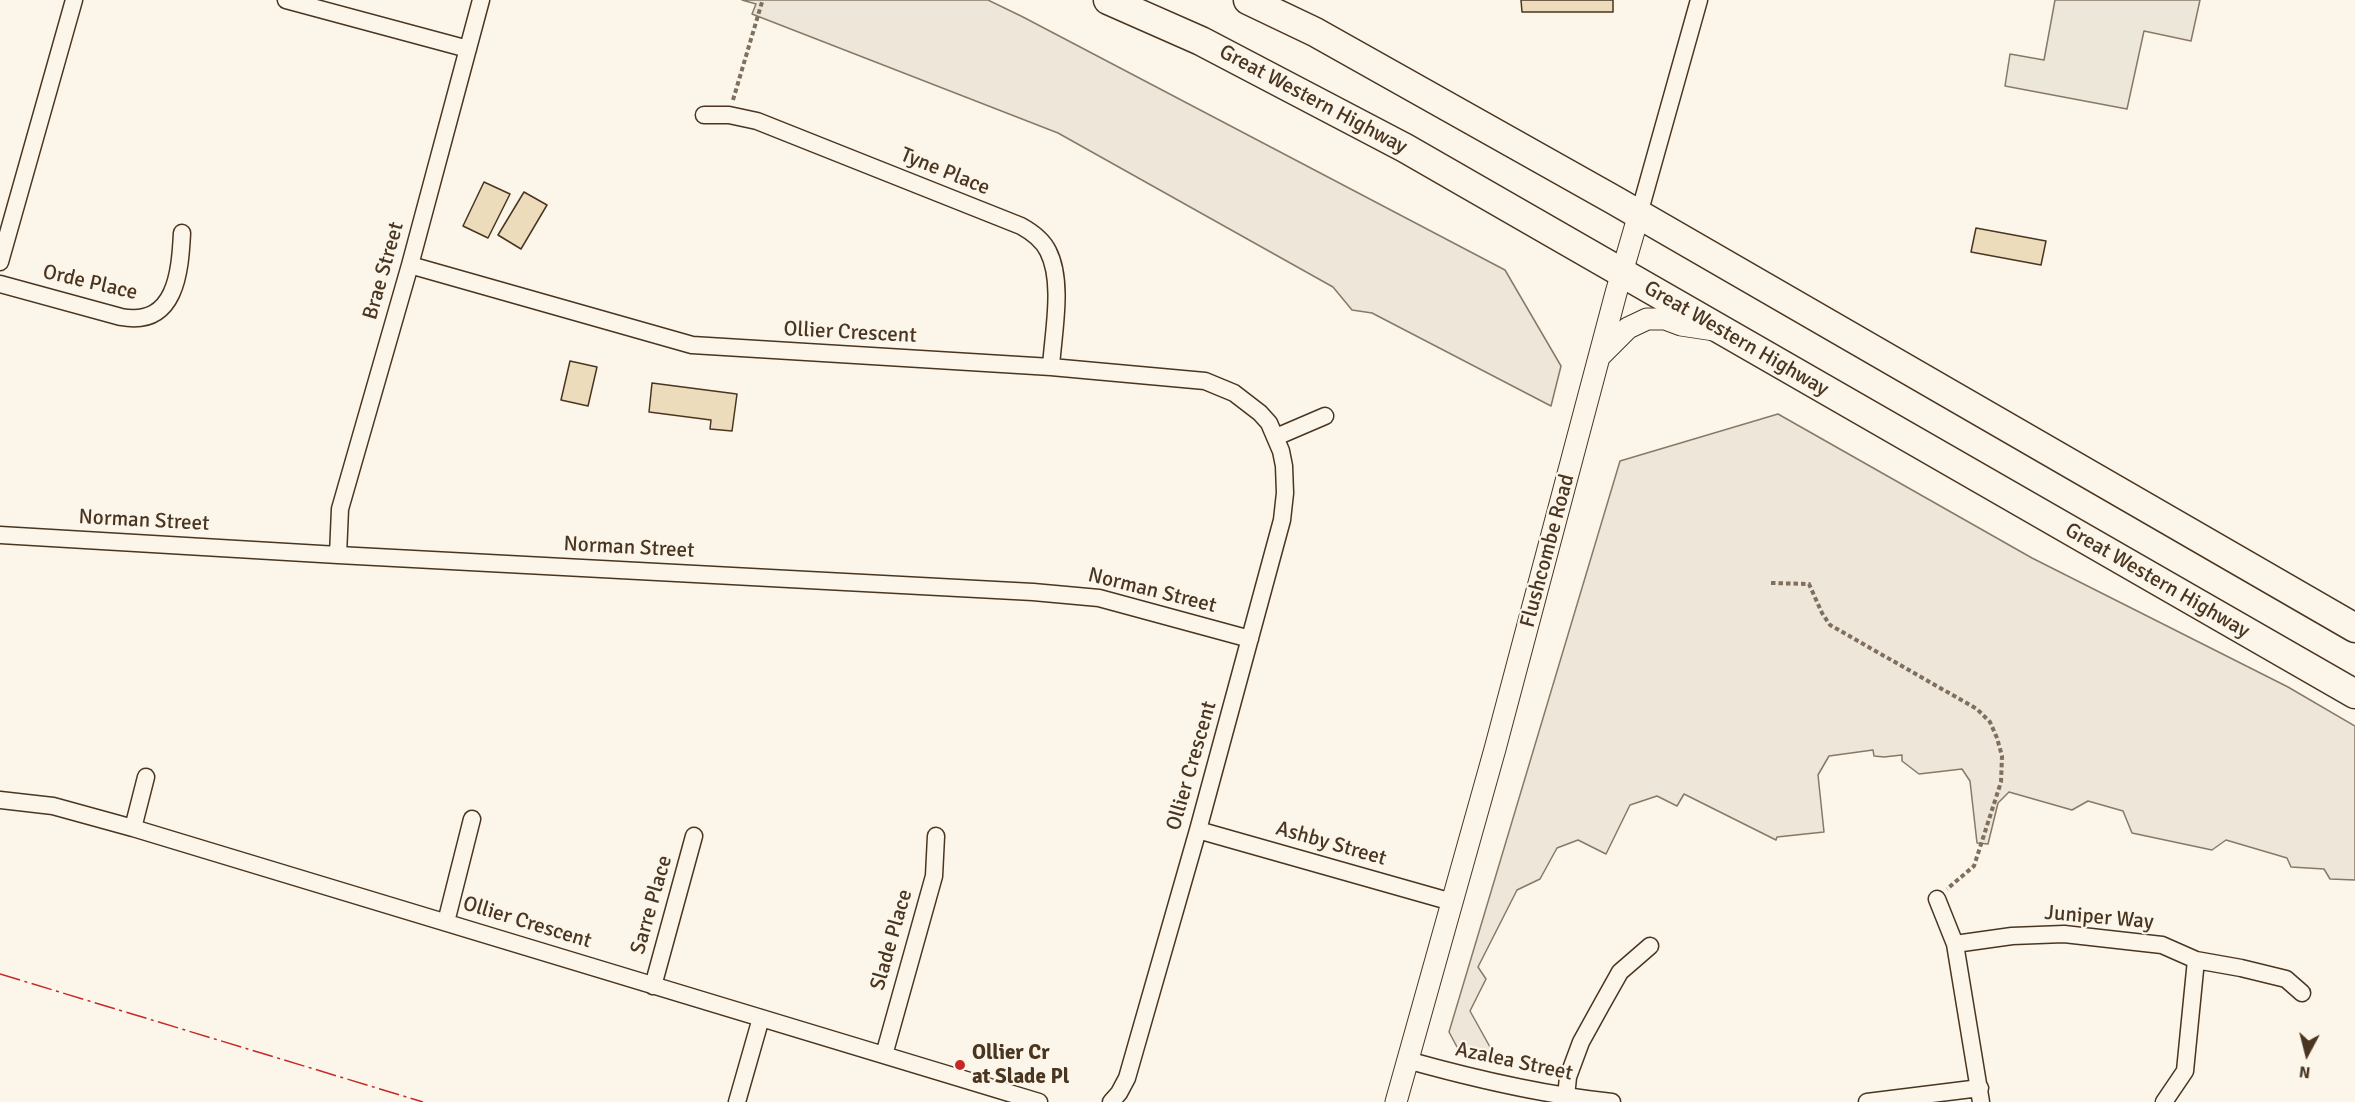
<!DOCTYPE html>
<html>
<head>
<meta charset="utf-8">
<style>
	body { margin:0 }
	#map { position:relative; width:2355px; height:1102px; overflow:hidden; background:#fbf6e9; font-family:Signika,sans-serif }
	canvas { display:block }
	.north { position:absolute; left:2277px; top:1024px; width:60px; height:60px; -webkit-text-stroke:4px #fbf6e9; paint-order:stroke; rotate:187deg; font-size:16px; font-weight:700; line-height:24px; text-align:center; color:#4a3520 }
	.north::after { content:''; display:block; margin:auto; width:21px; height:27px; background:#4a3520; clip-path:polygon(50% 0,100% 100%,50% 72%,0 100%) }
</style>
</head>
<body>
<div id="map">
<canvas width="2355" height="1102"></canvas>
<div class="north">N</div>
</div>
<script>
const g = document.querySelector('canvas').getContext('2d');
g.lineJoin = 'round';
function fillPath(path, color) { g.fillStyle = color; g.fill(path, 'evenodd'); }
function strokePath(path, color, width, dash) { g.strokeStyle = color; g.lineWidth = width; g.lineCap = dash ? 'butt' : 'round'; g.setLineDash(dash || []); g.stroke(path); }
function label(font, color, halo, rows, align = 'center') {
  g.font = font + ' Signika,sans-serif'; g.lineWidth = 4.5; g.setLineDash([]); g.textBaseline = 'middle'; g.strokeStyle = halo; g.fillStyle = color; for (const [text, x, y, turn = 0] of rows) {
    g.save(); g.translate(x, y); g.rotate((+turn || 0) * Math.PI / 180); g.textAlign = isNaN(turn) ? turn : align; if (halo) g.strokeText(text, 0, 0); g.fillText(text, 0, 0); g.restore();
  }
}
const green = new Path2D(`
	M 742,0 L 988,0 L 1023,17 L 1505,270 L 1561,366 L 1551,406 L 1372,313 L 1352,310 L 1333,287 L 1058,133 L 752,14 L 756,4 Z
	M 1778,414 L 2032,558 L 2288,687 L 2355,726 L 2355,880 L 2330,879 L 2324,869 L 2291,867 L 2287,858 L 2226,840 L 2212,850 L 2132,833 L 2123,811 L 2088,801 L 2072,810 L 2009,792 L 1998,803 L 1988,844 L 1977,843 L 1970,781 L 1962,769 L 1919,774 L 1902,761 L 1902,755 L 1884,757 L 1874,756 L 1873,750 L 1829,756 L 1818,775 L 1824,832 L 1777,837 L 1776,840 L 1684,794 L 1677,806 L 1657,796 L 1630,805 L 1606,854 L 1578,840 L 1557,848 L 1540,879 L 1517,890 L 1478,967 L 1486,979 L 1470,1011 L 1495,1056 L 1457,1047 L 1449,1032 L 1620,461 Z`);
const parking = new Path2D(`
	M 2055,0 L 2200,0 L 2191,41 L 2144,31 L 2127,109 L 2005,86 L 2010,54 L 2044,60 Z`);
const building = new Path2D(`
	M 1521,0 L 1613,0 L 1613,12 L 1522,12 Z
	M 484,182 L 510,194 L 488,238 L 463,226 Z
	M 524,192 L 547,205 L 521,249 L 498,235 Z
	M 1976,228 L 2046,241 L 2041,265 L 1971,252 Z
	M 570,361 L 597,367 L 588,406 L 561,400 Z
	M 652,383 L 737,394 L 732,431 L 710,429 L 711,420 L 649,412 Z`);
const path = new Path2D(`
	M 733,100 L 762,2
	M 1771,583 L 1809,584 L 1822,613 L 1830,625 L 1977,709 L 1990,722 L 1997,738 L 2002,756 L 2001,782 L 1974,866 L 1947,889`);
const minor = new Path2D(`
	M 286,0 L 468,49
	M 704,115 L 729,115 L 757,121 L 1021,226 C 1032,232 1042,239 1048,251 C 1064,282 1053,333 1051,367
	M 1639,214 L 1699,0
	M 0,262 L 74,0
	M 410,265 L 692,345 L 1051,367 L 1205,381 L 1234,393 L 1260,413 L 1269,423 L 1281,451 L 1284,466 L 1285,493 L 1282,520 L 1198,830 L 1127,1078 L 1119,1093 L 1111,1102
	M 0,284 L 121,317 C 176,327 180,272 182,233
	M 1276,437 L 1325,416
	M 0,535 L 338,555 L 1033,592 L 1099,598 L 1250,639
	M 338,555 L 340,509 L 410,265 L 481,0
	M 0,800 L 53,806 L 133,828 L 1039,1102
	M 133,828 L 146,777
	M 1198,830 L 1452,902
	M 1937,899 L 1955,944 L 1981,1102
	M 446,922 L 472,819
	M 1955,944 L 2012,936 L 2064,934 L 2162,945 L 2196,960 L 2241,968 L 2286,979 L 2302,993
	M 653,986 L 694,836
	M 884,1055 L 934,876 L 936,836
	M 1407,1060 C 1475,1079 1542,1095 1612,1102
	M 1566,1097 L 1568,1077 L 1581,1042 L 1602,1004 L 1620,972 L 1650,946
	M 737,1102 L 761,1018
	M 1867,1102 L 1980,1088
	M 2164,1102 L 2185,1071 L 2196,960`);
const tertiary = new Path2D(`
	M 1599,357 L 1628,328 L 1647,319 L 1665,319 L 1681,325 L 1714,330
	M 1396,1102 L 1495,749 L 1616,293 L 1639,214`);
const trunk = new Path2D(`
	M 1108,0 L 1201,41 L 1405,148 L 2355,694
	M 1248,0 L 1315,32 L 1614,200 L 2355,628`);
const power = new Path2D(`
	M 0,974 L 423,1102`);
const markers = [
	[960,1065,6,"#c62828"]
];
const streetNames = [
	["Great Western Highway",1313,100,28],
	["Tyne Place",945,172,22],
	["Brae Street",384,271,-74],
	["Orde Place",90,283,13],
	["Ollier Crescent",850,333,3],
	["Great Western Highway",1736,339,30],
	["Norman Street",144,521,3],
	["Norman Street",629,548,3],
	["Flushcombe Road",1548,551,-75],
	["Great Western Highway",2157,581,30],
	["Norman Street",1152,591,14],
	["Ollier Crescent",1192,766,-74],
	["Ashby Street",1331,844,16],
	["Sarre Place",652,905,-74],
	["Juniper Way",2099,918,5],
	["Ollier Crescent",527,923,17],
	["Slade Place",892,940,-74],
	["Azalea Street",1514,1062,12]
];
const poiNames = [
	["Ollier Cr",972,1053],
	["at Slade Pl",972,1077]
];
fillPath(green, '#ede6d9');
strokePath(green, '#887966', 1.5);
fillPath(parking, '#ede7d9');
strokePath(parking, '#887966', 1.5);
fillPath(building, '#ecdcbc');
strokePath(building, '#4a3520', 1.5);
strokePath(minor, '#4a3520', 19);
strokePath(tertiary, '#4a3520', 23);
strokePath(trunk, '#4a3520', 31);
strokePath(path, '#7f6f5c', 4, [4.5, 3]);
strokePath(minor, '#fbf6e9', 16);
strokePath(tertiary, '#fbf6e9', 21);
strokePath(trunk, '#fbf6e9', 28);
strokePath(power, '#c62828', 1.5, [21, 4.5, 3, 4.5]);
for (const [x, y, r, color] of markers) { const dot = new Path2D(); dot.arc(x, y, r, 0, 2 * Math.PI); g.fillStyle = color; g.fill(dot); strokePath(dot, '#fbf6e9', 2); }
label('21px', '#4a3520', '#fbf6e9', streetNames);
label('bold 21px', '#4a3520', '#fbf6e9', poiNames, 'left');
</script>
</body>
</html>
